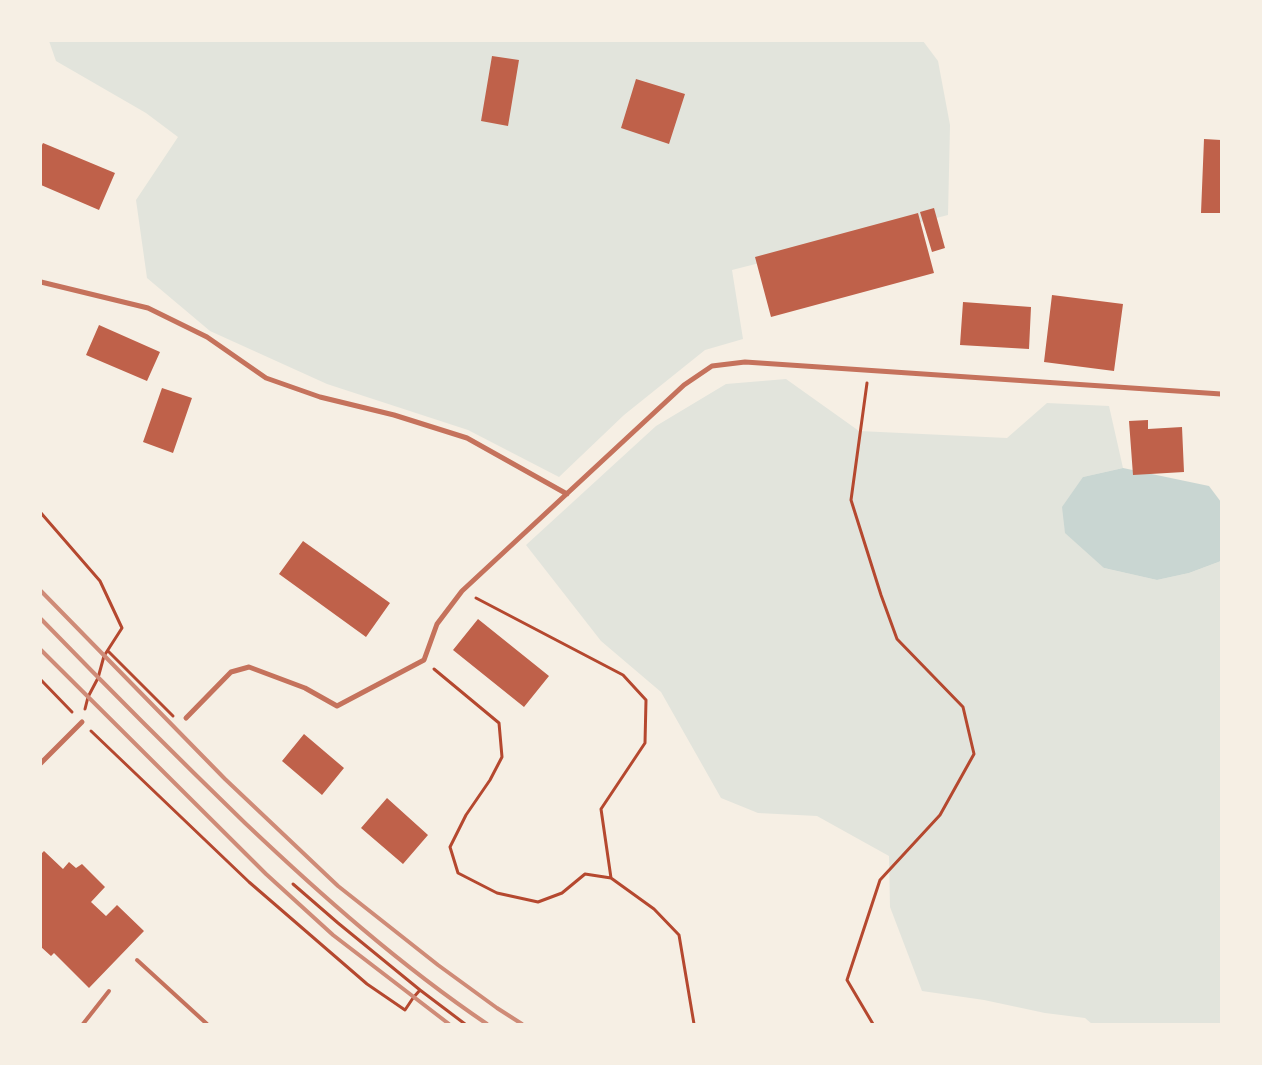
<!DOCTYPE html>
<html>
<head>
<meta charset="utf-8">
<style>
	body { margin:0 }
	#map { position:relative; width:1262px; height:1065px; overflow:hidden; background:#f6efe4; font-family:Overpass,sans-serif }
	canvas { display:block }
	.frame { position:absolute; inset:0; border:42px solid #f6efe4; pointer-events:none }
</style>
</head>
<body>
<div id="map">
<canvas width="1262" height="1065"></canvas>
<div class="frame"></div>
</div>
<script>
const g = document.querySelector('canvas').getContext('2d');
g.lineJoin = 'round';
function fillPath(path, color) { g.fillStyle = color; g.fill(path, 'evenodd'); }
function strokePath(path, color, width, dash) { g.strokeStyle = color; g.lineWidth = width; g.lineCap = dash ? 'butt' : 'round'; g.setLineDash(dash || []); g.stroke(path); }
const green = new Path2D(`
	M 49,41 L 923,41 L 938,61 L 950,125 L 948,215 L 732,270 L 743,339 L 705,350 L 624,415 L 559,477 L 468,430 L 327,384 L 210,331 L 147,278 L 136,200 L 178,137 L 146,113 L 56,61 Z
	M 786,379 L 859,431 L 1007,438 L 1047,403 L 1109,406 L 1123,468 L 1083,477 L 1104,568 L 1157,580 L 1189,573 L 1221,561 L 1221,1024 L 1092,1024 L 1085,1018 L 1045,1013 L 984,1000 L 922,991 L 890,907 L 889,856 L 817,816 L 758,813 L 721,798 L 661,692 L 601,641 L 526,545 L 656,426 L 726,384 Z`);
const water = new Path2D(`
	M 1123,468 L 1209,486 L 1221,502 L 1221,561 L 1189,573 L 1157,580 L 1104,568 L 1065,533 L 1062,507 L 1083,477 Z`);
const building = new Path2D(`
	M 492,56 L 519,60 L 508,126 L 481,121 Z
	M 636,79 L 685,94 L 669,144 L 621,128 Z
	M 1204,139 L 1221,140 L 1221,213 L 1201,213 Z
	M 43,143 L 115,173 L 99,210 L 41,185 L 41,147 Z
	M 934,208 L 945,248 L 932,252 L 920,212 Z
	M 918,213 L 934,273 L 771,317 L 755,257 Z
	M 1052,295 L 1123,304 L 1114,371 L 1044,362 Z
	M 963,302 L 1031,307 L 1029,349 L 960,345 Z
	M 99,325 L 160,352 L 147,381 L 86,355 Z
	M 162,388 L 192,398 L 173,453 L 143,442 Z
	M 1148,420 L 1148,429 L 1182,427 L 1184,472 L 1133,475 L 1129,421 Z
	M 303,541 L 390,603 L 366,637 L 279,574 Z
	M 478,619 L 549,676 L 524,707 L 453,650 Z
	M 304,734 L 344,768 L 322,795 L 282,761 Z
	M 387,798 L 428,835 L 403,864 L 361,828 Z
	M 44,851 L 63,869 L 69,862 L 76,868 L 82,864 L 105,887 L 91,902 L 106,916 L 117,905 L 144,931 L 89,988 L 54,953 L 51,956 L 41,947 L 41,854 Z`);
const path = new Path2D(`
	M 867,383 L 851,500 L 881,595 L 897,639 L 963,707 L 974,754 L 940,815 L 880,880 L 847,980 L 873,1024
	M 41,513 L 100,581 L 122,628 L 104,656 L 98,678 L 88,697 L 85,709
	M 476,598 L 623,675 L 646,700 L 645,743 L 601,809 L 611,878
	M 108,651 L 173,716
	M 434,669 L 499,723 L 502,757 L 490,780 L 466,815 L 450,847 L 458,873 L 497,893 L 538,902 L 562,893 L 585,874 L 611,878 L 654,909 L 679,935 L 694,1024
	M 41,680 L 72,712
	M 91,731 L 249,882 L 367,984 L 405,1010 L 413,998 L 420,990 L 338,923 L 293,884
	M 420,990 L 465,1024`);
const service = new Path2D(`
	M 137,960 L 207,1024
	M 83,1024 L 109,991`);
const minor = new Path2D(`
	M 41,282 L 148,308 L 207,337 L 266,378 L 320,397 L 394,415 L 467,438 L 567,494
	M 186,718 L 231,672 L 249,667 L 305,688 L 337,706 L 424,660 L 437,624 L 462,591 L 684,385 L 712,366 L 745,362 L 1221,394
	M 41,763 L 82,722`);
const rail = new Path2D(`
	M 41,591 L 225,779 L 338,886 L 438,965 L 497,1008 L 522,1024
	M 41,619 C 108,688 176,756 245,823 C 321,895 400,965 487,1024
	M 41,650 L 266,874 L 333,935 L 449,1024`);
fillPath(green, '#e2e4dc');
fillPath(water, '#c9d6d2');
fillPath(building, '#bf614a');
strokePath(path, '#b5482f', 3);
strokePath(service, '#c5725c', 4);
strokePath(minor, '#c5725c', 5);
strokePath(rail, '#cf8b77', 4);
</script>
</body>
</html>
